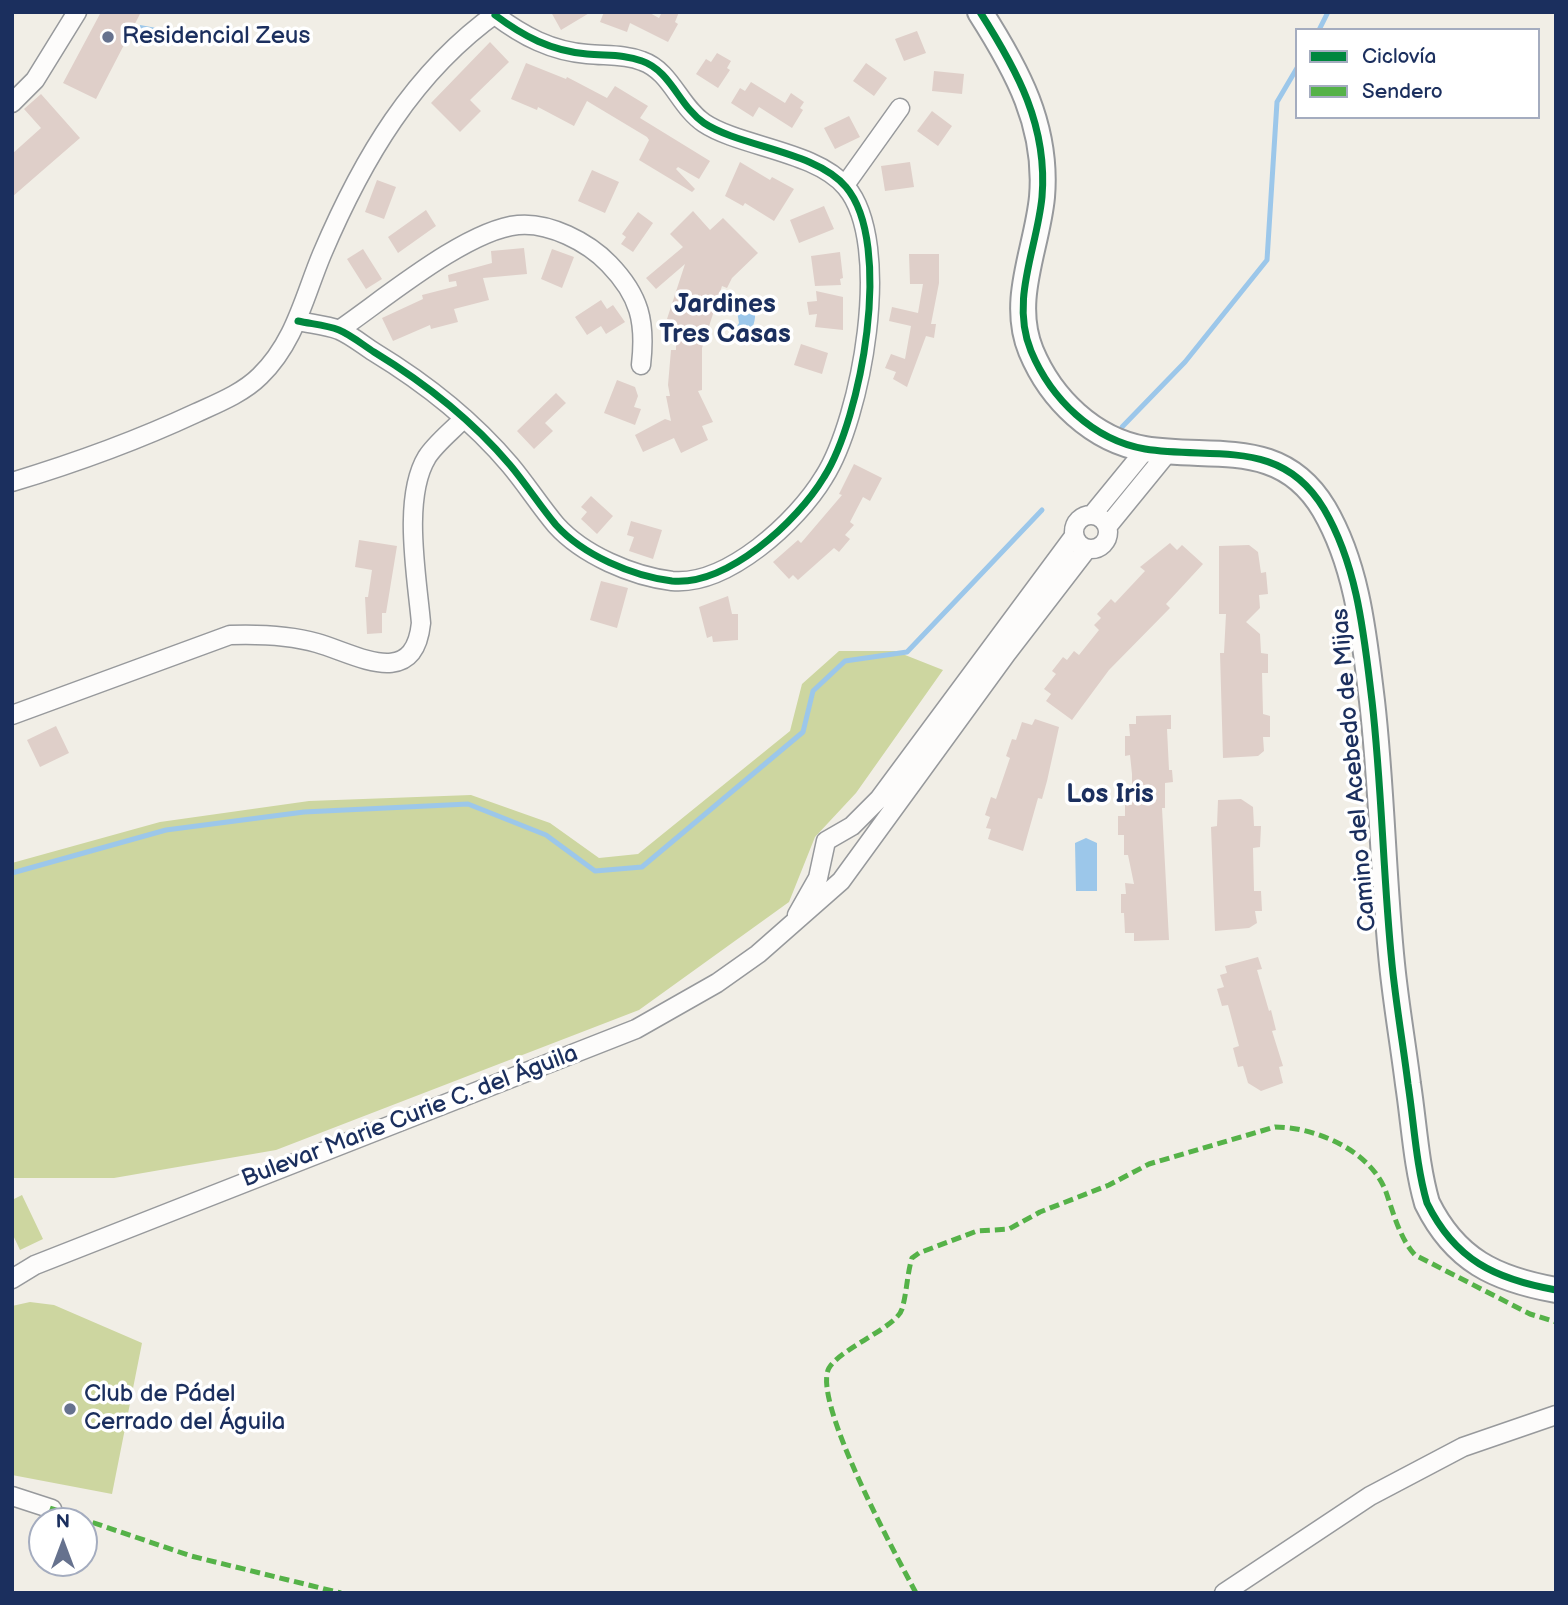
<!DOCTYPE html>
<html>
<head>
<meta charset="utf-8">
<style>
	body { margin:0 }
	#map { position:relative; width:1568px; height:1605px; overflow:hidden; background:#f1eee6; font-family:"Balsamiq Sans",sans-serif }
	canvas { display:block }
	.frame { position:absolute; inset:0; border:14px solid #1b2f5e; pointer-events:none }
	.legend { position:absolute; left:1295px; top:28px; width:245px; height:91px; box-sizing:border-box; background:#fff; border:2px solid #a4acbf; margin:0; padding:9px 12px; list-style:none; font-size:21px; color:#1b2f5e }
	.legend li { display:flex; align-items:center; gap:14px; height:35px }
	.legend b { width:35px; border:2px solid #a4acbf }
	.north { position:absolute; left:28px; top:1507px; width:70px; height:70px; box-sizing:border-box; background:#fff; border:2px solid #a4acbf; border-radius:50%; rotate:0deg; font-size:19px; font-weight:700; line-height:28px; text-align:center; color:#1b2f5e }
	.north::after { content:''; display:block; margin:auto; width:24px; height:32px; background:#66728e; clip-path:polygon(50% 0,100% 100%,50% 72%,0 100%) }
</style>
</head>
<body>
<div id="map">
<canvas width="1568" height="1605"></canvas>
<div class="frame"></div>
<ul class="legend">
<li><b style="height:9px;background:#00873e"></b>Ciclovía</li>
<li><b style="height:9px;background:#55b248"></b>Sendero</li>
</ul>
<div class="north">N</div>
</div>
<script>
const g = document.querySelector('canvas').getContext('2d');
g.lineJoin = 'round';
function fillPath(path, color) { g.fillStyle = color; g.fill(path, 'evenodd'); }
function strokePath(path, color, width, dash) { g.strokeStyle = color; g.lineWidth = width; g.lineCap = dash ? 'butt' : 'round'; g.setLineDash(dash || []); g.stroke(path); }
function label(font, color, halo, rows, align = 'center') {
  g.font = font + ' "Balsamiq Sans",sans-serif'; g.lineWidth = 7; g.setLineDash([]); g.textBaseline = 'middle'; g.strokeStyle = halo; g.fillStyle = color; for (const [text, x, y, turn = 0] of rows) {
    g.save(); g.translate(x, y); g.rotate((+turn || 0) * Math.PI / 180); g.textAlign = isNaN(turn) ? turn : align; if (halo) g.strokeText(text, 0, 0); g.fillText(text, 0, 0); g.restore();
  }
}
const green = new Path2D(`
	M 839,651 L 895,651 L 943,670 L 856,793 L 815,837 L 789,902 L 639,1010 L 276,1150 L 114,1178 L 12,1178 L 12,863 L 160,822 L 309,801 L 471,795 L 550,823 L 599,858 L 638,854 L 790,731 L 802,684 Z
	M 22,1195 L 43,1239 L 20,1250 L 12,1233 L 12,1200 Z
	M 30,1302 L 54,1305 L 142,1343 L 112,1494 L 12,1475 L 12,1306 Z`);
const water = new Path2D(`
	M 140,25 L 173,31 L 170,45 L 137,44 Z
	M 740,299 L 753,301 C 758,315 755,334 739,339 L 733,333 L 739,323 L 736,305 Z
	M 1086,838 L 1097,843 L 1097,891 L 1076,891 L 1075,843 Z`);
const stream = new Path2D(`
	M 1319,30 L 1328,12
	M 1122,427 L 1185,362 L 1267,260 L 1277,102 L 1297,68
	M 12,873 L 166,830 L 304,812 L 468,804 L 546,835 L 595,871 L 642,867 L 803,732 L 813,691 L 845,661 L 907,652 L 1042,510`);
const building = new Path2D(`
	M 101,12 L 141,12 L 96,99 L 63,83 Z
	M 551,12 L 591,12 L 561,30 Z
	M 604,12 L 648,12 L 659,18 L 662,12 L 679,12 L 675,22 L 678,24 L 668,42 L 630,23 L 627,32 L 600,22 Z
	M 917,31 L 926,53 L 904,61 L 895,39 Z
	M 490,42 L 509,62 L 470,100 L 481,111 L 460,132 L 431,103 Z
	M 717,53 L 731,61 L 727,68 L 730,70 L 718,88 L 696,74 L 706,59 L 711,62 Z
	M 526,63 L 566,79 L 567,77 L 607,98 L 615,86 L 648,106 L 640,118 L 710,161 L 699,179 L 678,167 L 676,169 L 695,189 L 692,192 L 639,160 L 649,140 L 647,137 L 587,101 L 574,126 L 538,107 L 537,110 L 511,99 Z
	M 866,63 L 887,78 L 874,96 L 853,81 Z
	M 934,71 L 964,74 L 962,94 L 932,91 Z
	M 751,82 L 785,103 L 791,93 L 804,102 L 800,108 L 803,110 L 792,128 L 759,107 L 753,117 L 731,103 L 740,88 L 745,91 Z
	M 41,94 L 80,138 L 12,197 L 12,154 L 41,128 L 24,109 Z
	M 932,111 L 952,126 L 938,146 L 917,131 Z
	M 849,116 L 860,137 L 835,149 L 824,128 Z
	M 740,162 L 770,180 L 772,177 L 794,189 L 774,221 L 745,203 L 743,206 L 725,196 Z
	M 910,162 L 914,187 L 885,191 L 881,166 Z
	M 592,170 L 619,182 L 605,213 L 578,201 Z
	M 377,180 L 396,187 L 384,219 L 365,212 Z
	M 824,206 L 834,229 L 799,243 L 790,220 Z
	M 426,210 L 436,226 L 398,253 L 388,237 Z
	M 693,211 L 710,230 L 723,218 L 758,253 L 732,278 L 727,288 L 722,286 L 702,348 L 702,390 L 698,391 L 713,422 L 702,426 L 708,440 L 681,453 L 674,438 L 643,452 L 635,435 L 665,419 L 671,421 L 666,396 L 670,396 L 668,385 L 671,350 L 676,350 L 676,322 L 667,319 L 685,264 L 656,289 L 646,278 L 683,247 L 670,234 Z
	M 638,212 L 653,223 L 633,252 L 621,244 L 626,237 L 622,234 Z
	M 524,248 L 527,274 L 483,278 L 489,300 L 454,309 L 458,322 L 431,329 L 430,325 L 393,341 L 382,318 L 423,299 L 422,295 L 457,286 L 456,281 L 449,282 L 448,275 L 492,263 L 491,251 Z
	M 363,249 L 382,279 L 366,289 L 347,259 Z
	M 552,249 L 574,257 L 562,288 L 541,279 Z
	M 840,252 L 843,278 L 840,279 L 841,285 L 815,286 L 811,256 Z
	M 909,254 L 939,254 L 939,283 L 931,324 L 936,324 L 934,338 L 926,336 L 907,387 L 893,379 L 896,372 L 885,368 L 891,354 L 905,359 L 911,326 L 889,321 L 892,307 L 918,313 L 923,284 L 910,284 Z
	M 816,291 L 843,297 L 843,330 L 815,327 L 817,314 L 809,315 L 807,302 L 817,301 Z
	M 601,300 L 607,309 L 613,305 L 625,322 L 606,334 L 601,326 L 587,335 L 575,317 Z
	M 801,344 L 828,353 L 822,374 L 794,365 Z
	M 617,380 L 635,387 L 638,396 L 634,407 L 641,409 L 635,425 L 604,413 Z
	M 556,393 L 566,403 L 545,423 L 553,431 L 534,449 L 517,431 Z
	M 854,464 L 882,478 L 870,501 L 863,497 L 850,522 L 854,525 L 845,535 L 850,539 L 839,552 L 834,548 L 798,580 L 793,575 L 789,579 L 773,562 L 798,540 L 801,543 L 842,495 L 839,494 Z
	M 591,496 L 613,516 L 597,534 L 581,519 L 587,512 L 581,507 Z
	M 631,521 L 662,530 L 653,559 L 629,551 L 634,537 L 627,535 Z
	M 359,540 L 397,546 L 386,613 L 382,613 L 382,633 L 367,634 L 365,597 L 368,597 L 372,570 L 355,567 Z
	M 1170,543 L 1177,550 L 1182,545 L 1203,564 L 1166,604 L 1170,608 L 1109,670 L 1072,720 L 1046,701 L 1051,694 L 1044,689 L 1056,674 L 1052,671 L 1063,657 L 1067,660 L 1074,651 L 1079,655 L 1099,630 L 1094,625 L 1101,618 L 1097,614 L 1111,599 L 1115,603 L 1145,571 L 1140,567 Z
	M 1249,545 L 1258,552 L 1261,573 L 1266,572 L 1268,594 L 1259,595 L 1260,608 L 1246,622 L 1260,634 L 1261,653 L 1268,654 L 1268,673 L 1262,673 L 1263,714 L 1270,716 L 1270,737 L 1263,737 L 1264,751 L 1258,756 L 1223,758 L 1220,653 L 1224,653 L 1226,614 L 1219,614 L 1219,546 Z
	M 601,581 L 628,588 L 617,628 L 590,620 Z
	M 728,596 L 732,614 L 738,614 L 738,640 L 713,642 L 712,636 L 707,638 L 699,607 Z
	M 1171,715 L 1171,729 L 1167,729 L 1169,770 L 1172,770 L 1173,782 L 1165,783 L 1165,808 L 1162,808 L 1169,940 L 1134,941 L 1134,933 L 1125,933 L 1124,913 L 1121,913 L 1121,894 L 1126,894 L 1125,883 L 1134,884 L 1128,855 L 1124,855 L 1124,835 L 1118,835 L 1118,816 L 1125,816 L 1125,805 L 1132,805 L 1132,774 L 1130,755 L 1125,756 L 1125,736 L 1130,736 L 1129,724 L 1136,724 L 1136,716 Z
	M 1035,719 L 1059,727 L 1047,781 L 1042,799 L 1038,798 L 1023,851 L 988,839 L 991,829 L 986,828 L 990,817 L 985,815 L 991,797 L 996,799 L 1010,758 L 1006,756 L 1012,739 L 1016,740 L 1022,722 L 1032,725 Z
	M 56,726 L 69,753 L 40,767 L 27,740 Z
	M 1241,799 L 1253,807 L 1254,826 L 1261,826 L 1260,847 L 1253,848 L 1254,891 L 1261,891 L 1262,911 L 1255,911 L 1257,923 L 1249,928 L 1215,931 L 1211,827 L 1217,826 L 1218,800 Z
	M 1258,957 L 1262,969 L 1257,970 L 1269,1011 L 1271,1010 L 1276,1030 L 1272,1031 L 1283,1066 L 1279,1067 L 1283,1083 L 1261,1091 L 1248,1083 L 1243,1066 L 1238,1067 L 1233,1048 L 1239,1046 L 1228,1005 L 1222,1006 L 1217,989 L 1224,987 L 1220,975 L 1227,973 L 1225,966 Z`);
const street = new Path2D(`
	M 12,103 L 35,80 L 77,12
	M 845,185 L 900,108
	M 298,321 C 311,324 326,325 339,330 C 351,335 363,345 374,352 C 425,383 471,419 510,465 C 526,484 540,506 556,525 C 583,555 632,576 672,581 C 727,586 797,522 824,477 C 861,419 894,244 846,187 C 816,151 740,147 704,123 C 679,106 671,71 642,61 C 624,54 606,56 587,54 C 551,51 523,36 495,15
	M 339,330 C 383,300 466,230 518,225 C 549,222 588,242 609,264 C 640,296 646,322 641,365
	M 12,482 C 75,463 136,441 196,413 C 218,403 243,393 260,376 C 295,342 304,297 322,254 C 362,160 413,72 498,12
	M1074 532a17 17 0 1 1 34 0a17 17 0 1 1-34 0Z
	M 1092,515 L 1146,449
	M 1107,527 L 1169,451
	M 12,715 L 230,635 C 260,634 289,635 317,643 C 356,654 414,691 421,623 C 417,577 402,498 427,457 C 436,443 453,430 464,418
	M 797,915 L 818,878 L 826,841 L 852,826 L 879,799 L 1074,536
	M 12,1279 L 35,1265 L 636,1029 L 717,983 L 758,954 L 841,881 L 1007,653 L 1087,549
	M 12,1496 L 52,1509
	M 1224,1593 L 1370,1496 L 1463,1447 L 1556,1415`);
const secondary = new Path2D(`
	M 980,12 C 1017,70 1048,126 1042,197 C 1037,249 1010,300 1031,351 C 1051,399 1093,440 1145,449 C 1214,460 1281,437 1324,509 C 1358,567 1364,636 1372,701 C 1382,788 1383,876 1392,964 C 1396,1004 1403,1044 1408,1084 C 1414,1123 1416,1165 1427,1203 C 1455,1260 1495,1279 1556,1290`);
const quiet = new Path2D(`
	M 50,1508 L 191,1556 L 341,1593
	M 916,1593 C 897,1557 811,1400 829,1368 C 841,1348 897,1327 902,1309 C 907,1292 907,1274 912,1258 L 919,1253 L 977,1231 L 1009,1229 L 1040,1212 L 1109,1185 L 1149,1164 L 1275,1127 C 1316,1127 1371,1151 1386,1192 C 1393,1212 1400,1239 1415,1255 L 1530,1314 L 1556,1322`);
const cycleway = new Path2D(`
	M 980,12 C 1017,70 1048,126 1042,197 C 1037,249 1010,300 1031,351 C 1051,399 1093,440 1145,449 C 1214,460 1281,437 1324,509 C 1358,567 1364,636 1372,701 C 1382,788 1383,876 1392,964 C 1396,1004 1403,1044 1408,1084 C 1414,1123 1416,1165 1427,1203 C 1455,1260 1495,1279 1556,1290
	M 298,321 C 311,324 326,325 339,330 C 351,335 363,345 374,352 C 425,383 471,419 510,465 C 526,484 540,506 556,525 C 583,555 632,576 672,581 C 727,586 797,522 824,477 C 861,419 894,244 846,187 C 816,151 740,147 704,123 C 679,106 671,71 642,61 C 624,54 606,56 587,54 C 551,51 523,36 495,15`);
const markers = [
	[108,37,7,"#66728e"],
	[70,1409,7,"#66728e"]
];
const poiNames = [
	["Residencial Zeus",122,37],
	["Club de Pádel",84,1395],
	["Cerrado del Águila",84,1423]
];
const streetNames = [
	["Camino del Acebedo de Mijas",1355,770,-95],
	["Bulevar Marie Curie C. del Águila",410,1117,-21]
];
const neighbourhoodNames = [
	["Jardines",725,305],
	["Tres Casas",725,335],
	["Los Iris",1110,795]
];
fillPath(green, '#cdd6a0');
fillPath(water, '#9cc7ea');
strokePath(stream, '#9cc7ea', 5);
fillPath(building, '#dfcfc9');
strokePath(street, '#97999c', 21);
strokePath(secondary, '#97999c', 28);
strokePath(street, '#fdfcfb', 18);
strokePath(secondary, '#fdfcfb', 24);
strokePath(quiet, '#55b248', 5, [10, 5]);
strokePath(cycleway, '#00873e', 7);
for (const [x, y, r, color] of markers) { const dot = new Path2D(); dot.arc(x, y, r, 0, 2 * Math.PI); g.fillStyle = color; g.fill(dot); strokePath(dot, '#fff', 2.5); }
label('24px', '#1b2f5e', '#fff', poiNames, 'left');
label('24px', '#1b2f5e', '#fff', streetNames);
label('bold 26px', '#1b2f5e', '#fff', neighbourhoodNames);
</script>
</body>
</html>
